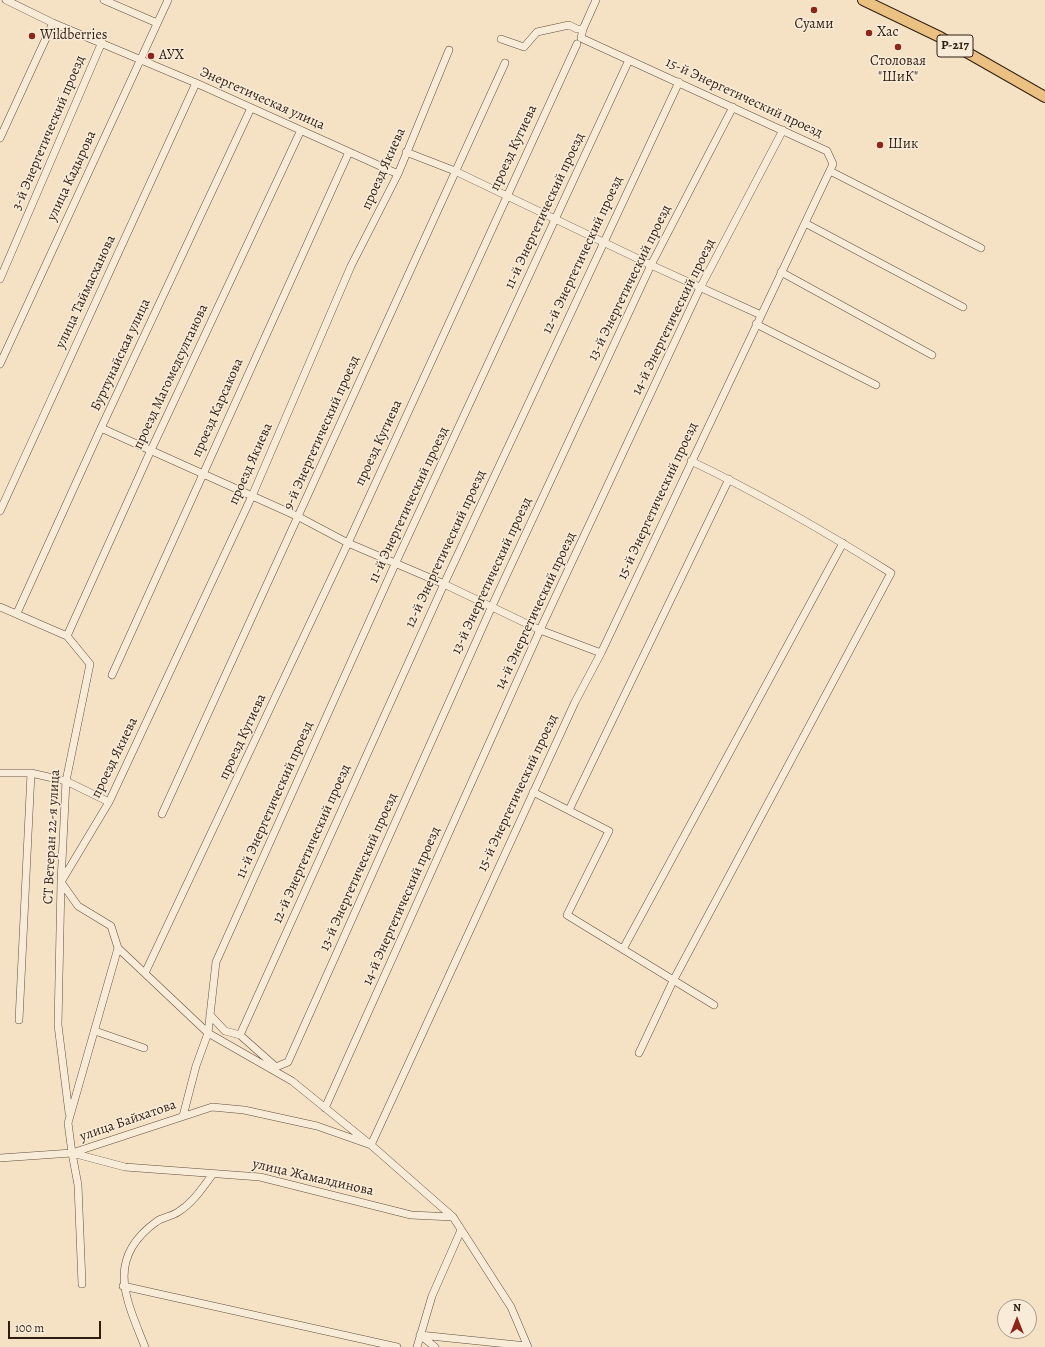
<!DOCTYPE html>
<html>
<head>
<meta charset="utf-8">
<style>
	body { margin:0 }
	#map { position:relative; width:1045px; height:1347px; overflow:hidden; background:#f5e2c5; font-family:Alegreya,serif }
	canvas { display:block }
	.north { position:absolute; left:997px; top:1299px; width:40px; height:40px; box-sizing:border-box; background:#f8ecd9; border:1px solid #a89989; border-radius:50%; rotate:0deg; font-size:11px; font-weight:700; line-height:16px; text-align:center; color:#301d11 }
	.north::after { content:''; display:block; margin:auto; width:14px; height:18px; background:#8f2418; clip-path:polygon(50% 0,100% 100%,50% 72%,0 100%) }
	.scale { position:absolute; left:8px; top:1321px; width:93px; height:18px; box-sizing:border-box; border:2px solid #301d11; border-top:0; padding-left:5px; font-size:12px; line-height:14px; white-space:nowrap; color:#301d11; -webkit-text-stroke:3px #f8ecd9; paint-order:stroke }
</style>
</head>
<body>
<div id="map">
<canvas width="1045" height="1347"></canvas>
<div class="north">N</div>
<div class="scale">100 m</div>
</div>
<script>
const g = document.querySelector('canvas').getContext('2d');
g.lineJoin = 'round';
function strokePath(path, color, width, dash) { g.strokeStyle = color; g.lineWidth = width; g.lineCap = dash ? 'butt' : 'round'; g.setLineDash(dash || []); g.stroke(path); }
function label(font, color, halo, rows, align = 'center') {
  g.font = font + ' Alegreya,serif'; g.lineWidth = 3; g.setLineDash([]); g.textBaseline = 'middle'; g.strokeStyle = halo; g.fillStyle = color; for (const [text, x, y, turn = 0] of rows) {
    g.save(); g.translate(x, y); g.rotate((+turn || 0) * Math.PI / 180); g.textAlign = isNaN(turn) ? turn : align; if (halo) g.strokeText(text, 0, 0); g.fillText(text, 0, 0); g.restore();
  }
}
const minor = new Path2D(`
	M 6,0 L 53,23 L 196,83 L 398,174
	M 104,0 L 157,23
	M 501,39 L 524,47 L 537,32 L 569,25 L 577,29 L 583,29
	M 0,138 L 53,23
	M 406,152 L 455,171 L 651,265 L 761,315
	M 830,171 L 981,248
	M 805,223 L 963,307
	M 781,272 L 932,355
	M 0,279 L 102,42
	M 756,324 L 876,385
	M 0,364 L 168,0
	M 101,428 L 299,517 L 348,543 L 444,584 L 540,630 L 601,653
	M 0,511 L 196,83
	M 0,607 L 67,636 L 90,664 L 66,781 L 61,882 L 58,1025 L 69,1113
	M 17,613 L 101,428 L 251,108
	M 67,636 L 151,450 L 301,130
	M 112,675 L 349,152
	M 0,773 L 31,773 L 66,781 L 109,802
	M 533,792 L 609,831 L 567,915 L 714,1005
	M 569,810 L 729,479
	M 162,814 L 505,63
	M 118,948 L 208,1033 L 292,1081 L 371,1145 L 453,1217 L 511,1307 L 528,1347
	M 623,949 L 843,543
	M 145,973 L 348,543 L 577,44
	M 210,1015 L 225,1031 L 240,1035 L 276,1067 L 288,1062 L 492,606 L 651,265 L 733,107
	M 19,1020 L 31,773
	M 95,1031 L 144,1048
	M 240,1035 L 444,584 L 679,82
	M 639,1053 L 673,981 L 891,573 C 826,532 760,494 691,461
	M 325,1108 L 540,630 L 699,290 L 783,130
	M 183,1116 L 196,1066 L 208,1033 L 216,962 L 396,562 L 629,60
	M 371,1145 L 317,1126 L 244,1110 L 212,1107 L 72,1153 L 68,1123 L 118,948 L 111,926 L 78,906 L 61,882 L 109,802 L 252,496 L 351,266 L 398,174 L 449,50
	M 371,1145 L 575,702 L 601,653 L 833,164 L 827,151 L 581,38 L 583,29 L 596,0
	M 72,1153 L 78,1185 L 82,1284
	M 0,1158 L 72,1153 L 125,1167 L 260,1177 L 411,1215 L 453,1217
	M 123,1286 L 397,1347
	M 420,1335 L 527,1346
	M 420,1335 L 435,1347
	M 145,1347 C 126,1299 105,1259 156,1222 C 162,1217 171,1217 178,1212 C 193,1203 202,1188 213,1174
	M 417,1347 L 432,1296 L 461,1230`);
const highway = new Path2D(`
	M 863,0 L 940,37 L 1045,97`);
const markers = [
	[814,10,4,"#8f2418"],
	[869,33,4,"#8f2418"],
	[32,36,4,"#8f2418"],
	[898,47,4,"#8f2418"],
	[151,56,4,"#8f2418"],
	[880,145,4,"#8f2418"]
];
const shields = [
	[955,46,36]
];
const shieldNames = [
	["Р-217",955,46]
];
const poiNames = [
	["Суами",814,25,"center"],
	["Хас",877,33],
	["Wildberries",40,36],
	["АУХ",159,56],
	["Столовая",898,62,"center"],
	["\"ШиК\"",898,78,"center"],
	["Шик",888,145]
];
const streetNames = [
	["15-й Энергетический проезд",744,98,25],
	["Энергетическая улица",262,99,24],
	["3-й Энергетический проезд",49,133,-67],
	["проезд Кугиева",514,148,-65],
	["проезд Якиева",384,169,-66],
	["улица Кадырова",72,176,-65],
	["11-й Энергетический проезд",545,211,-65],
	["12-й Энергетический проезд",583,255,-65],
	["13-й Энергетический проезд",630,283,-64],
	["улица Таймасханова",86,292,-65],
	["14-й Энергетический проезд",674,317,-64],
	["Буртунайская улица",121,355,-65],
	["проезд Магомедсултанова",171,377,-65],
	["проезд Карсакова",218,408,-66],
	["9-й Энергетический проезд",322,433,-66],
	["проезд Кугиева",379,443,-65],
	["проезд Якиева",251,464,-66],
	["15-й Энергетический проезд",658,501,-65],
	["11-й Энергетический проезд",409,505,-65],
	["12-й Энергетический проезд",446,549,-65],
	["13-й Энергетический проезд",492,576,-65],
	["14-й Энергетический проезд",536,611,-65],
	["проезд Кугиева",243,737,-65],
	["проезд Якиева",115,758,-64],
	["15-й Энергетический проезд",518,793,-65],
	["11-й Энергетический проезд",275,800,-66],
	["СТ Ветеран 22-я улица",52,837,-87],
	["12-й Энергетический проезд",312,844,-66],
	["13-й Энергетический проезд",359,872,-66],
	["14-й Энергетический проезд",402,906,-66],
	["улица Байхатова",128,1121,-19],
	["улица Жамалдинова",313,1178,13]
];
strokePath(minor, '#614e3e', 8);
strokePath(highway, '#301d11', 12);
strokePath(minor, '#f8ecd9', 7);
strokePath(highway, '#eac182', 10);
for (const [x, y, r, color] of markers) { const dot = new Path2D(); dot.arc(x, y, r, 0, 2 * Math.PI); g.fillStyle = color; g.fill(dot); strokePath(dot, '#f8ecd9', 1.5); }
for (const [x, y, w] of shields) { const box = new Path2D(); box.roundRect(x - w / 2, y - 11, w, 22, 3); g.fillStyle = '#f8ecd9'; g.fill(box); strokePath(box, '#301d11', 1); }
label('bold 13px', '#301d11', null, shieldNames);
label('14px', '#301d11', '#f8ecd9', poiNames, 'left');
label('14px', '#301d11', '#f8ecd9', streetNames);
</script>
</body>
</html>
